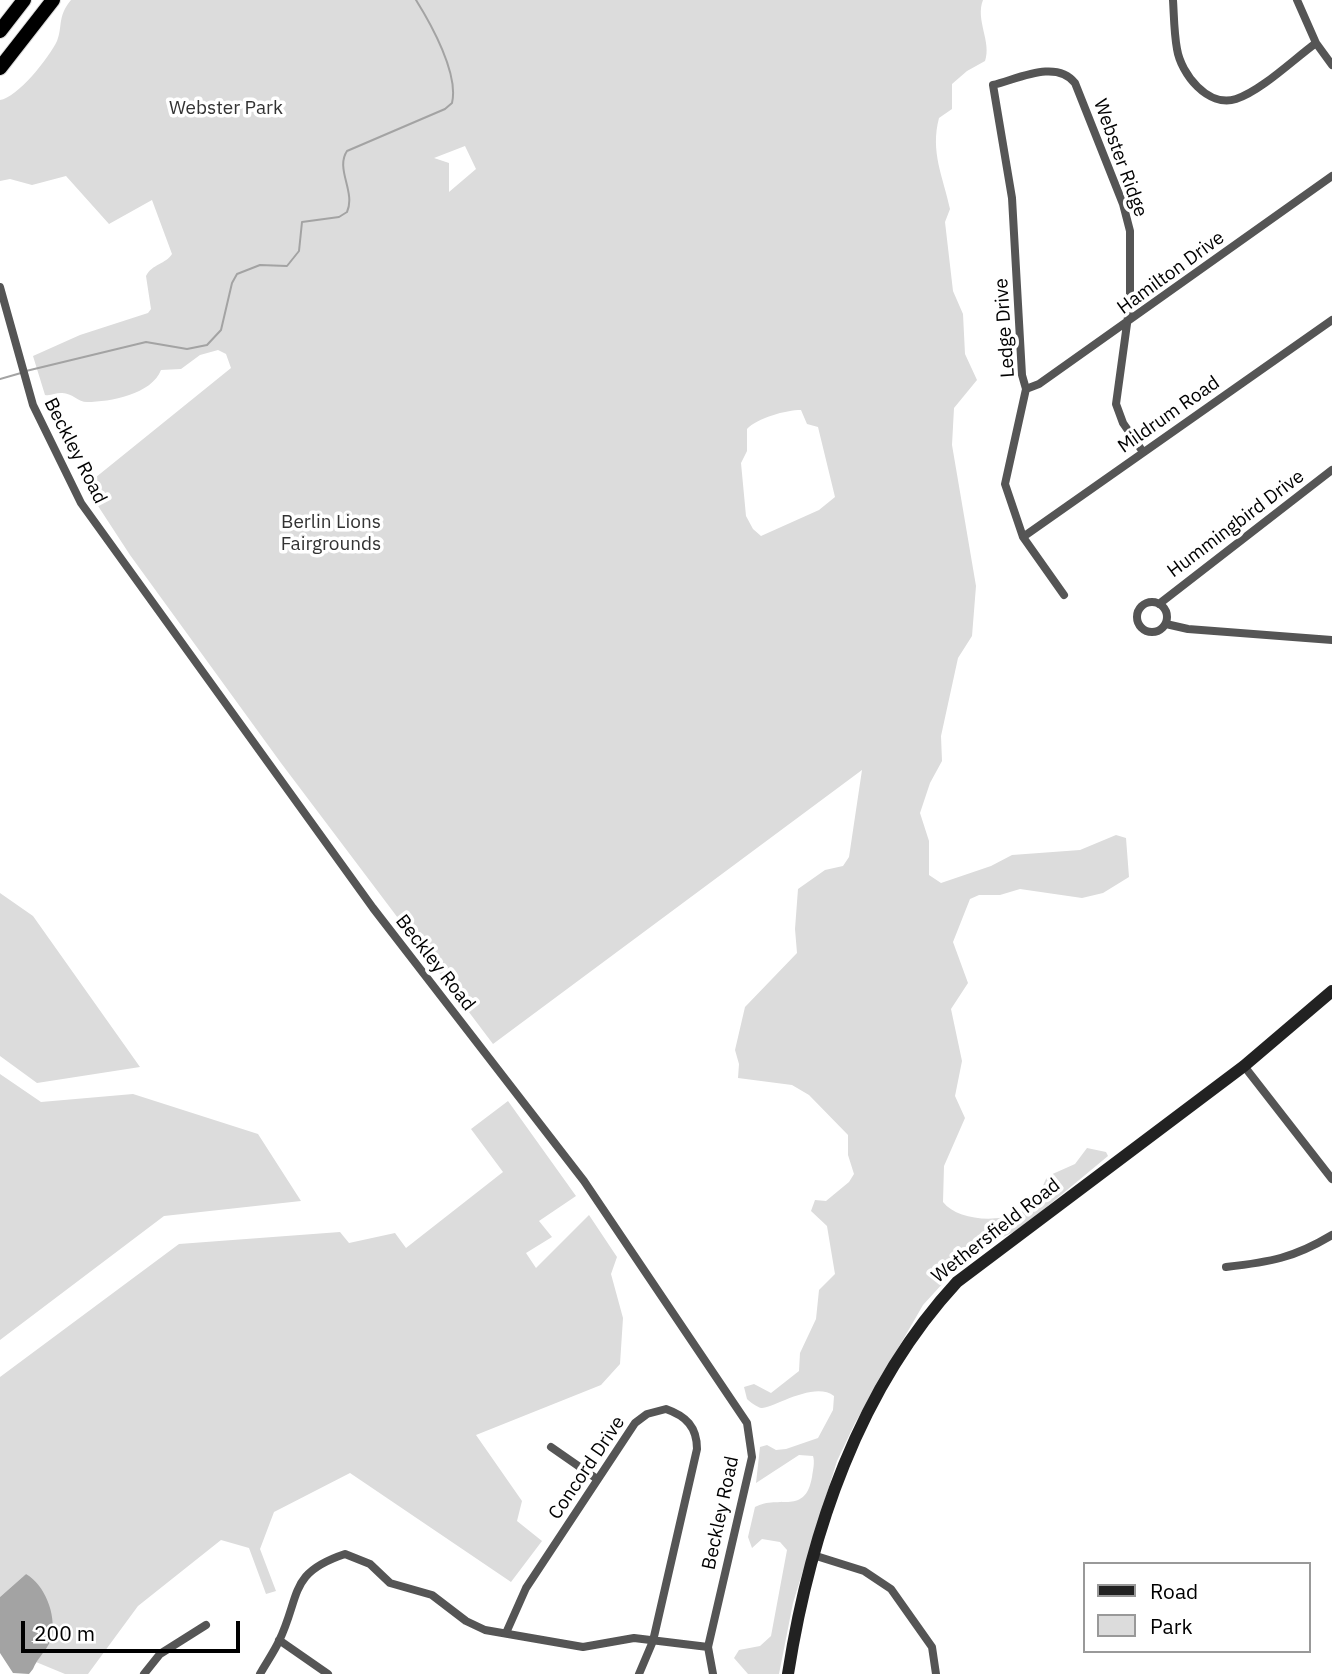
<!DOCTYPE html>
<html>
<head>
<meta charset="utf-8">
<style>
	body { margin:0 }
	#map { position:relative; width:1332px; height:1674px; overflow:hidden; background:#fff; font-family:"IBM Plex Sans",sans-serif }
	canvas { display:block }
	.legend { position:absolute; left:1083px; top:1562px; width:228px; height:91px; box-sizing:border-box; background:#fff; border:2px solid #999; margin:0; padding:9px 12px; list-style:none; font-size:21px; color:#000 }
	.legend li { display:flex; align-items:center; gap:14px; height:35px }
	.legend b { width:35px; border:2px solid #999 }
	.scale { position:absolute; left:21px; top:1621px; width:219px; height:32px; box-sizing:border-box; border:4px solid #000; border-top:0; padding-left:9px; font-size:21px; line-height:24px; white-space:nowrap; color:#000; -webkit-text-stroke:5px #fff; paint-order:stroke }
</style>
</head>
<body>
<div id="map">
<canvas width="1332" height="1674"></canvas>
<ul class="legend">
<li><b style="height:9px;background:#222"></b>Road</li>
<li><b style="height:19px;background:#dcdcdc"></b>Park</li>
</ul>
<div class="scale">200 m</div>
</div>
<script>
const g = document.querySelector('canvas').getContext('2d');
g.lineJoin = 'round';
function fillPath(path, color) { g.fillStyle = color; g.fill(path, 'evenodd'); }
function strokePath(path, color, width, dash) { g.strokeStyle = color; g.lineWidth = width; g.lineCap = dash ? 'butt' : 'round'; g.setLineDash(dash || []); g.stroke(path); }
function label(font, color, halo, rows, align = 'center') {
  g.font = font + ' "IBM Plex Sans",sans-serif'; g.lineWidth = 7; g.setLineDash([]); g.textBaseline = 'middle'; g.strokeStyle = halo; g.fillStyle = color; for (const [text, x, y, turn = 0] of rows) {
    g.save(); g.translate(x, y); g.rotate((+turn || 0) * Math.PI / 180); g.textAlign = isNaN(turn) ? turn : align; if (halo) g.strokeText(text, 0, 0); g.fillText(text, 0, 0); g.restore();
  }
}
const green = new Path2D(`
	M 71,0 L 983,0 C 975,20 992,42 985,61 L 967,71 L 952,84 L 952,109 L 939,118 C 930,152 943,176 950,209 L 945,222 L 953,291 L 963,314 L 965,354 L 977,380 L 954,408 L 952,445 L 976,586 L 972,636 L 958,658 L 941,736 L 942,761 L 930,783 L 920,813 L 929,841 L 929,875 L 941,883 L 991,866 L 1012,855 L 1080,850 L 1116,835 L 1126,838 L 1129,877 L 1103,893 L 1082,898 L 1020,889 L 1000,895 L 979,895 L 970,899 L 953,942 L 968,983 L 951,1009 L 962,1061 L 955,1096 L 965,1118 L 944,1166 L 943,1202 C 961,1225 1019,1224 1037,1200 C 1042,1193 1042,1184 1048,1176 L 1075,1164 L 1087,1148 L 1106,1152 L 1108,1156 L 1020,1229 L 988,1244 L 965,1259 L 923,1305 L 855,1423 L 837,1461 L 793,1603 L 779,1674 L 748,1674 L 734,1658 L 739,1650 L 760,1646 L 771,1636 L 787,1550 L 780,1542 L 762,1539 L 752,1548 L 748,1537 L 755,1507 C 780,1494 805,1516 812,1477 C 813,1470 815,1462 813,1456 L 799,1455 L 756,1483 L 760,1447 L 767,1445 L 776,1450 L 786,1449 L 818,1438 L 833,1410 L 834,1396 C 814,1380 770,1410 761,1408 C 757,1407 750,1402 747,1399 L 744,1387 L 754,1384 L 771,1393 L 799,1371 L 800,1353 L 816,1319 L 819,1290 L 835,1274 L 827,1226 L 811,1211 L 815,1200 L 826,1201 L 849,1182 L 854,1174 L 848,1155 L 848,1135 L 809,1095 L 792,1085 L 738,1078 L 739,1064 L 735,1050 L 745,1007 L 797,953 L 795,929 L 798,889 L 825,870 L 843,866 L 849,857 L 862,770 L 493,1044 L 281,763 L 130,555 L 85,486 L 231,368 L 226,354 L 218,350 L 200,355 L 181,369 L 161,370 C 152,394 110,402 87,402 C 78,402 71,392 61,393 C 55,393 51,396 45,395 L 33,356 L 80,335 L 148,313 L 151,309 L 146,276 C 152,264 166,264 172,254 L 152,200 L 109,224 L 66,176 L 32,185 L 10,179 L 0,181 L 0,100 C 17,98 49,58 57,41 C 63,26 57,17 71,0 ZM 465,146 L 476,169 L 449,192 L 449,163 L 434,158 ZM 801,410 L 807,424 L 818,427 L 835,497 L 819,510 L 761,536 L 753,529 L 746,516 L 741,463 L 747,451 L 747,429 C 757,418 786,410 801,410 Z
	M 0,893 L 33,916 L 140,1067 L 37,1083 L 0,1056 Z
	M 0,1074 L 41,1102 L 133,1094 L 258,1134 L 301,1201 L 164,1216 L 0,1340 Z
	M 508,1101 L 576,1196 L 539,1221 L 552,1237 L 526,1253 L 536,1268 L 589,1215 L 617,1257 L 611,1274 L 623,1318 L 620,1364 L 601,1385 L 476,1435 L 522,1501 L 517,1521 L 542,1541 L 511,1582 L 350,1473 L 274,1512 L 260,1549 L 276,1591 L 266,1594 L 249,1548 L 221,1540 L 138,1606 L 88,1674 L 65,1674 L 36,1662 L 52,1638 L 26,1574 L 0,1597 L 0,1377 L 179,1244 L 340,1232 L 349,1243 L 395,1233 L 406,1248 L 503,1172 L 471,1129 Z`);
const water = new Path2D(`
	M 26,1574 C 45,1585 56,1614 52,1636 C 50,1647 37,1658 33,1669 L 29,1674 L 13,1673 L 0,1653 L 0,1597 Z`);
const stream = new Path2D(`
	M 26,371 L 146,342 L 187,349 L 207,345 L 221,330 L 232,283 L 237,274 L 260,265 L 287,266 L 299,251 L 302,222 L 339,217 L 347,212 C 356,192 335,169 347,151 L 445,109 L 452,103 C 459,74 431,24 416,0
	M 0,379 L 21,373`);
const street = new Path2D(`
	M 1173,0 C 1174,16 1174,33 1177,49 C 1181,74 1208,108 1236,99 C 1261,91 1294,59 1316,43
	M 1297,0 L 1316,43 L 1332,65
	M 0,287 L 33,405 L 81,503 L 373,908 L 584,1181 L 747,1423 L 752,1457 L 708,1647 L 713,1674
	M 1026,389 L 1039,384 L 1332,176
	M 1023,537 L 1332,320
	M 1064,595 L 1023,537 L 1005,484 L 1026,389 L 1022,375 L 1012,198 L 993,85 C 1018,79 1056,59 1075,83 L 1123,204 L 1130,231 L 1130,302 L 1116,404 L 1123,423 L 1143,452
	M1137 617a15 15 0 1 1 30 0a15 15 0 1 1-30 0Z
	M 1159,604 L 1332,470
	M 1166,624 L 1188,629 L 1332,640
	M 1244,1066 L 1332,1179
	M 1226,1267 C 1270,1262 1294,1258 1332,1235
	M 551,1447 L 597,1479
	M 813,1555 L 864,1571 L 891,1589 L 932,1647 L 936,1674
	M 506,1633 L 526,1588 L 635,1423 L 647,1414 L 666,1409 C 686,1416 697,1427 697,1449 L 653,1641 L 639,1674
	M 279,1640 L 328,1674
	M 144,1674 L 160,1654 L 206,1625
	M 260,1674 C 266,1663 274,1652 279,1641 C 301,1595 288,1573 345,1554 L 370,1564 L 390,1583 L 432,1595 L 466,1621 L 485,1630 L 583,1647 L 634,1638 L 708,1647`);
const secondary = new Path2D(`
	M 788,1674 C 810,1533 859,1388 957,1282 L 1244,1066 L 1332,991`);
const highway = new Path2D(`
	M 0,31 L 24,0
	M 0,68 L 53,0`);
const parkNames = [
	["Webster Park",226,109],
	["Berlin Lions",331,523],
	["Fairgrounds",331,545]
];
const streetNames = [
	["Webster Ridge",1120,158,70],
	["Hamilton Drive",1171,273,-36],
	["Ledge Drive",1005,328,-94],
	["Mildrum Road",1169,415,-35],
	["Beckley Road",75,451,63],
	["Hummingbird Drive",1236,524,-37],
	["Beckley Road",435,963,52],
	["Wethersfield Road",996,1231,-38],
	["Concord Drive",587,1468,-56],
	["Beckley Road",721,1513,-78]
];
fillPath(green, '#dcdcdc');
fillPath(water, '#a3a3a3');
strokePath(stream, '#a3a3a3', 2);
strokePath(highway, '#dbdbdb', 16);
strokePath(street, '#555', 8);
strokePath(secondary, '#222', 12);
strokePath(highway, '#000', 14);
label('19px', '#333', '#fff', parkNames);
label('19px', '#000', '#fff', streetNames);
</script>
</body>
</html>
